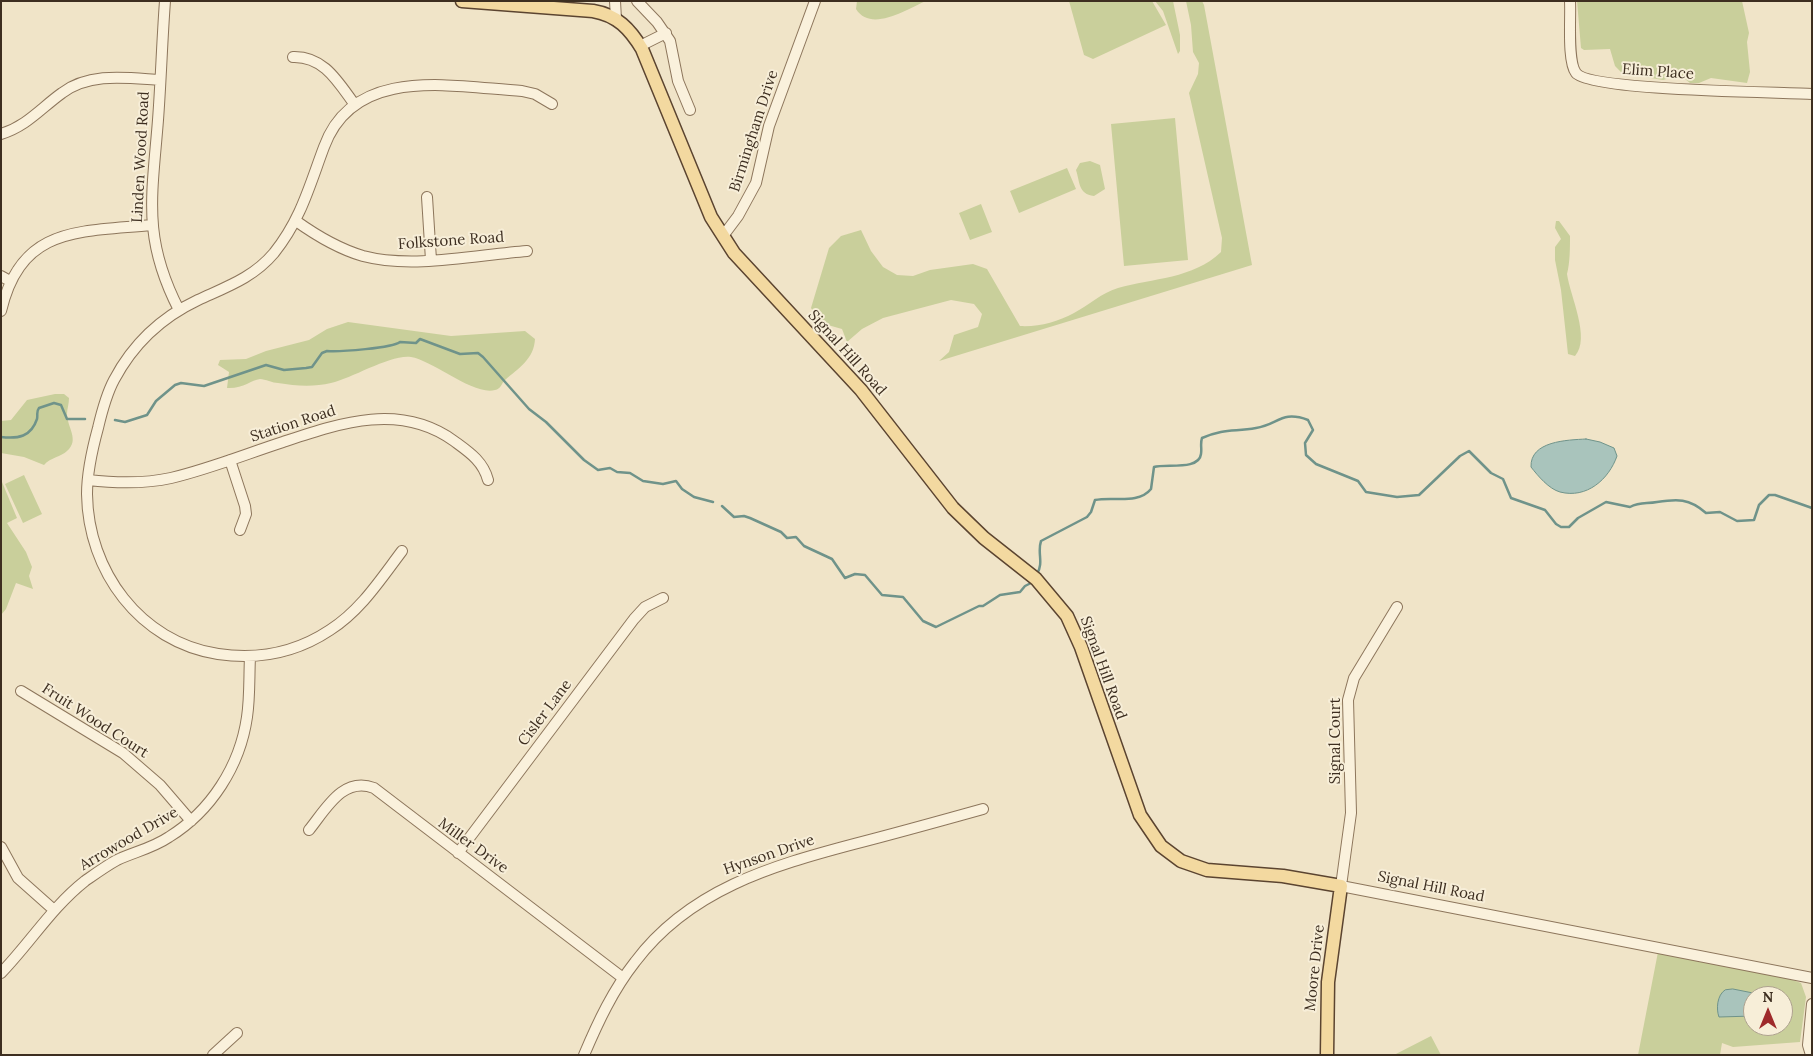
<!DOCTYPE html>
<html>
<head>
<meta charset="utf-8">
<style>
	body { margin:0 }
	#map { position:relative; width:1813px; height:1056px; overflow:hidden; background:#f0e4c8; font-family:Lora,serif }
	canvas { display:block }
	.frame { position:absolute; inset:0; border:2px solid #3d2e20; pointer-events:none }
	.north { position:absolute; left:1743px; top:986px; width:50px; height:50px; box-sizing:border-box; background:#f7eed8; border:1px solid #ada18e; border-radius:50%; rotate:0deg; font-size:14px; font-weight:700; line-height:20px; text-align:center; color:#3d2e20 }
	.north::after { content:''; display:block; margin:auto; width:18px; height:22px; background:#9e2a2b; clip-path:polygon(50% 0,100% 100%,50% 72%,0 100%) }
</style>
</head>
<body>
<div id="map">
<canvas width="1813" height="1056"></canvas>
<div class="frame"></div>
<div class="north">N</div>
</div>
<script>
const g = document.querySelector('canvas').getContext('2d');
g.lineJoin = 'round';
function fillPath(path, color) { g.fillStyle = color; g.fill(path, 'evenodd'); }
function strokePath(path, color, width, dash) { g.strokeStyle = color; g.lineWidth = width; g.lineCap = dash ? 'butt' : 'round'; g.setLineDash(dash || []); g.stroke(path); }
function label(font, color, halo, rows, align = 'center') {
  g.font = font + ' Lora,serif'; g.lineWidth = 4; g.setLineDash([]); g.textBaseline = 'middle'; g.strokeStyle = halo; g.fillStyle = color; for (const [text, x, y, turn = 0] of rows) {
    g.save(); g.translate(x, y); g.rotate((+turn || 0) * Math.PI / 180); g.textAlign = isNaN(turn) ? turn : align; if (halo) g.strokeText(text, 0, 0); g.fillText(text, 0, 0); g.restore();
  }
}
const green = new Path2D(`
	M 857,1 L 926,1 C 907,9 871,33 856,9 Z
	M 1069,1 L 1152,1 L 1166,25 L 1093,59 L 1084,55 Z
	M 1155,1 L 1173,1 L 1180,35 L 1180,51 L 1178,54 L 1163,11 Z
	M 1186,1 L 1202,1 L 1204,5 L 1252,265 L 939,361 L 949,352 L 954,335 L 978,327 L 982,314 L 974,304 L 951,300 L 883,318 L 862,329 L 847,342 L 842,329 L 821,323 L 811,308 L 829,248 L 841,236 L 861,230 L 871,251 L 883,267 L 897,275 L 913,276 L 930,270 L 973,264 L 987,269 L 1020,326 C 1039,327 1057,322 1074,313 C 1089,305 1101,293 1118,288 C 1153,278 1193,279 1221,252 L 1222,238 L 1189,93 L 1198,74 L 1199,63 L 1193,52 L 1191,25 Z
	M 1577,1 L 1742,1 L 1749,33 L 1747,42 L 1750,72 L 1747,83 L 1711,78 L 1699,83 L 1690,83 L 1680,75 L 1663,80 L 1622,73 L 1615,66 L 1610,49 L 1584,50 L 1581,48 Z
	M 1175,118 L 1188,260 L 1124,266 L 1111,124 Z
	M 1090,161 L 1100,165 L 1105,189 L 1094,196 C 1078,194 1080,182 1076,170 L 1080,163 Z
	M 1067,168 L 1076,189 L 1019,213 L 1010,191 Z
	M 981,204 L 992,232 L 970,240 L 959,213 Z
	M 1556,221 L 1559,221 L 1570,236 C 1570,248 1570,263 1567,274 C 1570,296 1591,338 1575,356 L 1568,354 L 1561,290 L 1555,260 L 1555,247 L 1561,239 L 1555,228 Z
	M 348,322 L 451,336 L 525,331 L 535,339 C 534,359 519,368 505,380 C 501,384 501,389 495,390 C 474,396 432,360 411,357 C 391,354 353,378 331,383 C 314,387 296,386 278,383 C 273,383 265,379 260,379 C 251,380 243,389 227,388 L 229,372 L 218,365 L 220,360 L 246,359 L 266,351 L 309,340 L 327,329 Z
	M 55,394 L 64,394 L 69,398 C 69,404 67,409 67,414 C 67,427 80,440 67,451 C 61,457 51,457 44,465 L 24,457 L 1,453 L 1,421 L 11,420 L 27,400 Z
	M 24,475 L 42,514 L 23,523 L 5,484 Z
	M 2,482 L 17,518 L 7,523 L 26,552 L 32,567 L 29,576 L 33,589 L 16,583 L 6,609 L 1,615 Z
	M 1658,952 L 1784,977 L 1801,983 L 1806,997 L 1800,1042 L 1733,1047 L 1722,1043 L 1720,1055 L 1638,1055 ZM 1753,996 L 1783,996 L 1783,1026 L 1753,1026 Z
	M 1431,1036 L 1441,1055 L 1394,1055 Z`);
const water = new Path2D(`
	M 1586,439 L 1600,442 L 1614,448 L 1617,456 C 1609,479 1587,499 1560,492 C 1549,489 1538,476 1531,467 C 1530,441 1567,440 1586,439 Z
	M 1733,989 L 1768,996 L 1753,996 L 1753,1016 L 1719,1017 C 1716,1009 1717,995 1725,990 Z`);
const stream = new Path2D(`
	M 115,420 L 125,422 L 147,415 L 156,401 L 175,385 L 181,383 L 204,386 L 266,365 L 284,370 L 306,368 L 312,367 L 322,353 L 327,351 C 339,352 393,348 400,342 L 416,343 L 420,339 L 460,354 L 478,353 L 483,357 L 529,409 L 546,422 L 584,460 L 598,470 L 610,468 L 617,472 L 630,473 L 643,481 L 663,484 L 676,481 L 682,489 L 694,497 L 713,502
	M 1,437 C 18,439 31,437 37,419 C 38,414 36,412 39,408 L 54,403 L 61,405 L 67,419 L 85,419
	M 722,506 L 734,517 L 744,516 L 750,518 L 781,532 L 787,538 L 796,537 L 804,546 L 832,559 L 845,578 L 855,574 L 865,575 L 882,595 L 903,597 L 923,621 L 936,627 L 979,606 L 983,606 L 1000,595 L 1020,592 L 1025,586 L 1031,583
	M 1037,574 C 1044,562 1037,553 1041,541 L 1087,517 L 1091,512 L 1095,500 C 1113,496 1138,505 1151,489 L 1154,467 C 1165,463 1199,471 1201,454 C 1202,448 1200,444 1202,438 C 1225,428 1234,432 1256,428 C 1278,425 1281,410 1308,420 L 1313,430 L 1305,443 L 1306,455 L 1316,464 L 1358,481 L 1366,492 L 1397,497 L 1419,495 L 1460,456 L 1469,451 L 1491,473 L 1503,479 L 1511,498 L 1545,510 L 1556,524 L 1561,527 L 1569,527 L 1578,518 L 1606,502 L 1630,507 C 1640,502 1646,504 1657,502 C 1677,499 1689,498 1706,513 L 1720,512 L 1737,521 L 1754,520 L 1759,505 L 1769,495 L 1775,495 L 1812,508`);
const minor = new Path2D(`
	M 165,1 C 162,41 161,80 158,120 C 152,197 142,238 179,310
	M 615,1 L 616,19
	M 637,1 L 657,22 L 670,41 L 678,81 L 690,110
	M 1570,1 C 1571,18 1567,61 1576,73 C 1590,91 1779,92 1812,94
	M 640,46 L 666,33
	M 293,57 C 324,56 338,82 355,105
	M 1,134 C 27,126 41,108 62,93 C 90,72 127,78 160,80
	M 427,197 L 431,260
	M 296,221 C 317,236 339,249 363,256 C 412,269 476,255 527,251
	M 723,236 L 738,216 L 756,183 L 769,126 L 815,1
	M 1,276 L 10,281
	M 1,311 C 21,226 79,232 151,225
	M 230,460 L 245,506 L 246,514 L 240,530
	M 88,480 C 115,483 144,484 171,478 C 209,469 246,454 283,442 C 340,423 400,402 454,441 C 469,452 483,461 488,480
	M 402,551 C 380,580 361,610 330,630 C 297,652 258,660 218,654 C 140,642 88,571 87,494 C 87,471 92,450 98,428 C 102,411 106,395 114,380 C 133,344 162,317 198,300 C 226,287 253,278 274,253 C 301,219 309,187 324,147 C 354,64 454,87 522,91 L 535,94 L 552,104
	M 1397,607 L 1354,678 L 1348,700 L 1351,813 L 1341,886 L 1812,978
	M 21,691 L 123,753 L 160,785 L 191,821
	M 309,830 C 326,809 343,776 374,788 L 623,978
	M 1,847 L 18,878 L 54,910
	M 458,853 L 634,619 L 645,607 L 663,598
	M 1,973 C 30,943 52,907 85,881 C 95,874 106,866 117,860 C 134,852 153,848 169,837 C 211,811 240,766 247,717 C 250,697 249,677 250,657
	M 213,1055 L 237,1033
	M 584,1055 C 598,1022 613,990 635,962 C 689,890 771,866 854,844 C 897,833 940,821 983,809
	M 1811,1055 L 1808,1045 L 1812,1004`);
const major = new Path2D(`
	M 462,1 L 593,11 C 617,15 630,29 642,49 L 711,217 L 734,253 L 861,390 L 953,508 L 984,538 L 1036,579 L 1067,616 L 1081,647 L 1140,815 L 1161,846 L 1181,861 L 1207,870 L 1283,876 L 1341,886 L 1328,982 L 1327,1055`);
const streetNames = [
	["Elim Place",1658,72,4],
	["Birmingham Drive",754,131,-72],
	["Linden Wood Road",141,157,-87],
	["Folkstone Road",451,241,-4],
	["Signal Hill Road",847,353,48],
	["Station Road",293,424,-18],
	["Signal Hill Road",1103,668,70],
	["Cisler Lane",545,713,-53],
	["Fruit Wood Court",95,721,33],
	["Signal Court",1336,741,-90],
	["Arrowood Drive",129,839,-30],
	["Miller Drive",473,846,36],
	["Hynson Drive",769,855,-19],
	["Signal Hill Road",1431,887,11],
	["Moore Drive",1315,968,-84]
];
fillPath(green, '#c9cf9b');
fillPath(water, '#a9c4bc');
strokePath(water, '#6f938a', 1);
strokePath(stream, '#6f938a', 2.5);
strokePath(minor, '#8d765c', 12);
strokePath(major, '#5b4430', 15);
strokePath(minor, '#faf1dc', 10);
strokePath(major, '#f3d9a0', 12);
label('15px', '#3d2e20', '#f7eed8', streetNames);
</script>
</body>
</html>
